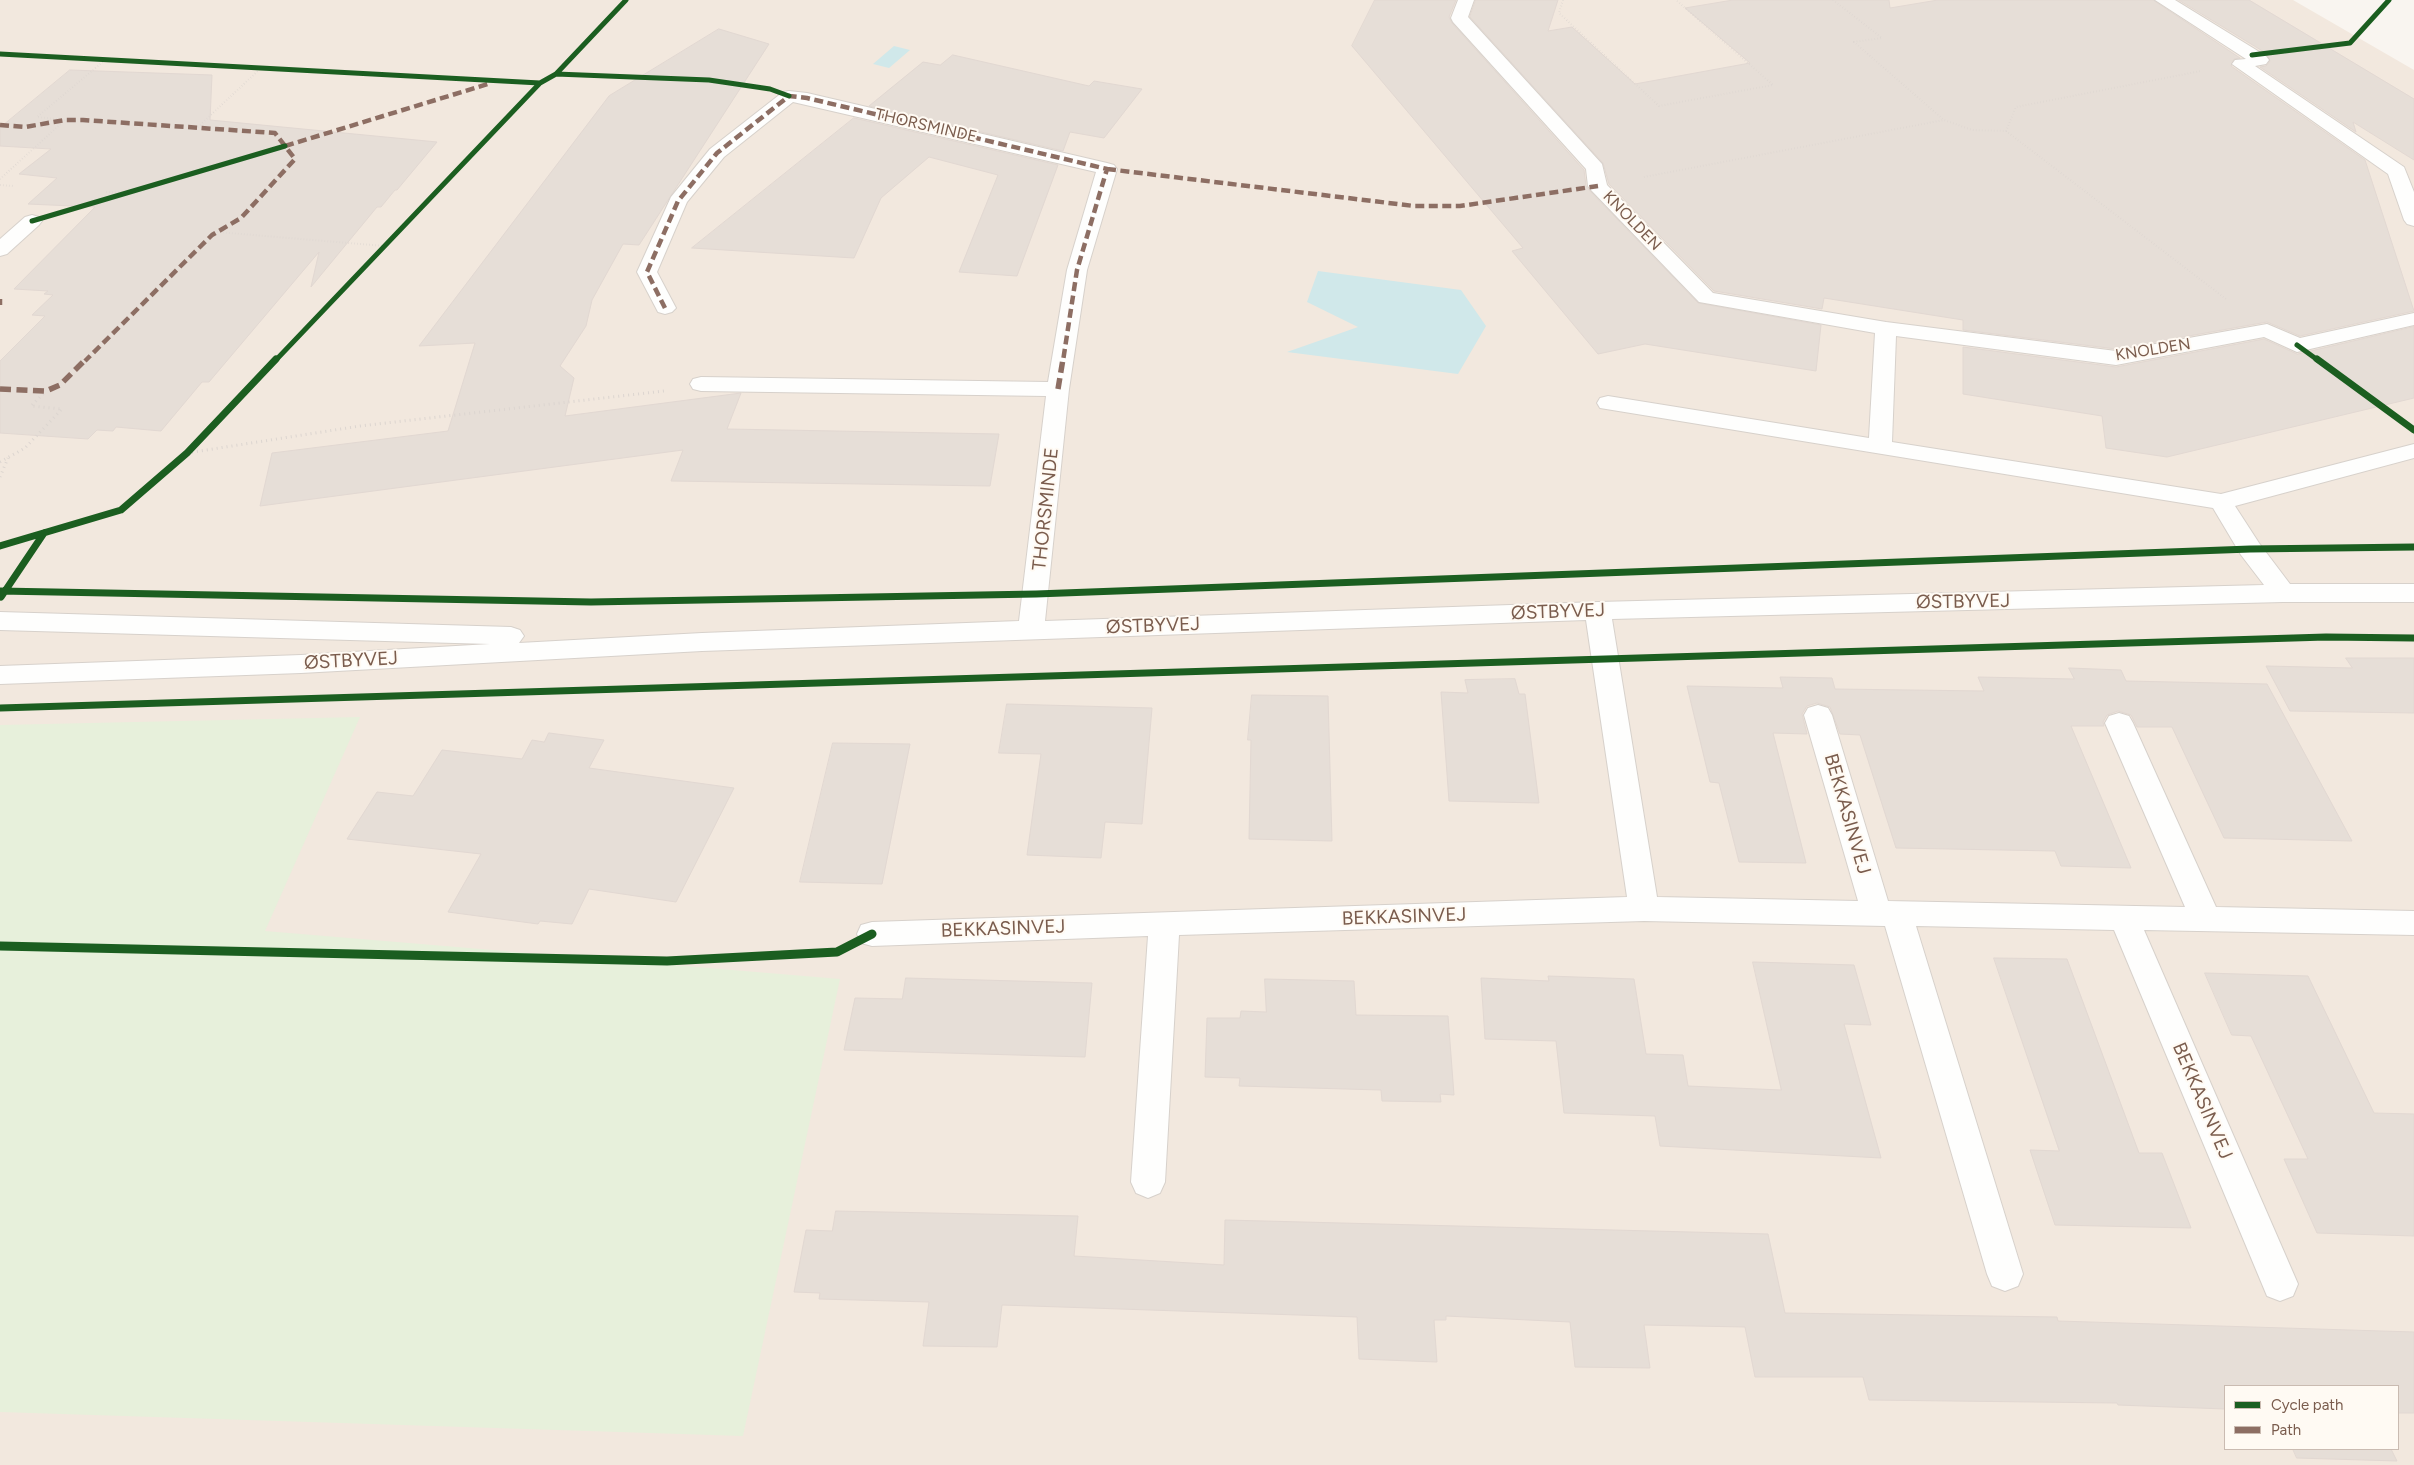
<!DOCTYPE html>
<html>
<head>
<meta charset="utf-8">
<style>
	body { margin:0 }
	#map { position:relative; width:2414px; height:1465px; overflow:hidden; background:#f9f5f0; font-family:Figtree,sans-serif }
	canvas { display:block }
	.legend { position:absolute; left:2224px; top:1385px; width:175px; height:65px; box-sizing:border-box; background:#fffaf3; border:1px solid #cabbb1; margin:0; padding:6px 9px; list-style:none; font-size:15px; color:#7a5c4d }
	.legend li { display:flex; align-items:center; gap:10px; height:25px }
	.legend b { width:25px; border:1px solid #cabbb1 }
</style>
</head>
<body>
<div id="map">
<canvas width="2414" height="1465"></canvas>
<ul class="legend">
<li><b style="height:6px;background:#1b5e20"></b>Cycle path</li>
<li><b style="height:6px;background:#8d6e63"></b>Path</li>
</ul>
</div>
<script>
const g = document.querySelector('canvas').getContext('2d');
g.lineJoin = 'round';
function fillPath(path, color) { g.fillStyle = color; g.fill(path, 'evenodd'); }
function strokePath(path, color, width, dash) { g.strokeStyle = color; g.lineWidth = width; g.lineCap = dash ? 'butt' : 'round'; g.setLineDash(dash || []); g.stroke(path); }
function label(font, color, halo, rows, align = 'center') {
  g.font = font + ' Figtree,sans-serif'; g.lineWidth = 4; g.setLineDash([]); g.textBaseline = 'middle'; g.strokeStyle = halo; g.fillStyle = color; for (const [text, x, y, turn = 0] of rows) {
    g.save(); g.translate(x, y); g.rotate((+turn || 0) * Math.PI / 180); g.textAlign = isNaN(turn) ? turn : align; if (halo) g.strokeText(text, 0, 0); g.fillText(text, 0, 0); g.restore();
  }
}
const residential = new Path2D(`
	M 0,0 L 2293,0 L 2414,70 L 2414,1465 L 0,1465 ZM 2225,1386 L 2398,1386 L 2398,1449 L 2225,1449 Z`);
const green = new Path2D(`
	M 360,717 L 265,931 L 840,979 L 743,1436 L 0,1412 L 0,725 Z`);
const water = new Path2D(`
	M 894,46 L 910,50 L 889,68 L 873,64 Z
	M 1318,271 L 1461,290 L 1486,326 L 1458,374 L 1287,352 L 1358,327 L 1307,302 Z`);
const building = new Path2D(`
	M 1375,0 L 1456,0 L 1449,17 L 1452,23 L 1584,170 L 1586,186 L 1590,191 L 1698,303 L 1821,325 L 1816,371 L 1645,344 L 1598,354 L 1512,251 L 1523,248 L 1352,46 Z
	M 1476,0 L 1558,0 L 1548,31 L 1572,27 L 1635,84 L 1750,63 L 1685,8 L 1733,0 L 1889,0 L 1890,8 L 1938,0 L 2153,0 L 2240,58 L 2234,59 L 2231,66 L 2365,160 L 2414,311 L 2300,336 L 2267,322 L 2116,349 L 1963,330 L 1963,320 L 1824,298 L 1822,309 L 1714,291 L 1609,184 L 1603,163 L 1470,17 Z
	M 2179,0 L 2249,0 L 2414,99 L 2414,160 L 2353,122 L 2356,132 L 2260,67 L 2266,66 L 2270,61 L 2267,54 Z
	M 719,29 L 769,44 L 639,245 L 623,244 L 592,300 L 586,326 L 560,366 L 574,378 L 565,416 L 741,393 L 727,429 L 999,434 L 990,486 L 671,481 L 683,450 L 260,506 L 272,453 L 448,431 L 475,343 L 419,346 L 609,96 Z
	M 953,55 L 1089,86 L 1094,81 L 1142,89 L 1104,138 L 1070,132 L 1063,151 L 869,106 L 923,62 L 940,65 Z
	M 70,70 L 212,75 L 210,120 L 437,142 L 397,190 L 395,190 L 381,207 L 377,207 L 311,287 L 319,252 L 209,382 L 202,382 L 161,431 L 116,427 L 113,431 L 97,430 L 88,439 L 0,433 L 0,361 L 45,316 L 32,315 L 53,295 L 44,294 L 48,291 L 14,289 L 95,207 L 28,204 L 57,178 L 19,174 L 51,149 L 0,146 L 0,128 Z
	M 854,118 L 1058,165 L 1017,276 L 959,272 L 998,175 L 929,157 L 881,198 L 854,258 L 692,248 Z
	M 2414,327 L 2414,398 L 2167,457 L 2106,448 L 2102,416 L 1963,394 L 1963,347 L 2116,367 L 2264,339 L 2297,354 Z
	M 2346,658 L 2414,658 L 2414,713 L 2290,711 L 2266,666 L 2352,668 Z
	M 2069,668 L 2121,670 L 2126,681 L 2267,684 L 2352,841 L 2224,838 L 2172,727 L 2137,727 L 2131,715 L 2118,711 L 2107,715 L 2103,722 L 2104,726 L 2071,726 L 2131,868 L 2061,866 L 2055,851 L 1896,848 L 1860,735 L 1840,734 L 1830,707 L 1817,703 L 1807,706 L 1802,714 L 1807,734 L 1773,733 L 1806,863 L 1739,862 L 1719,783 L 1710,782 L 1687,686 L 1783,688 L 1780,677 L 1832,678 L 1835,689 L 1984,691 L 1978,677 L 2074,679 Z
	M 1515,679 L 1519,694 L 1525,694 L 1539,803 L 1449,801 L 1441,692 L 1468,693 L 1465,680 Z
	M 1252,695 L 1328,696 L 1332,841 L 1249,839 L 1251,740 L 1248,740 Z
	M 1007,704 L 1152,708 L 1142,824 L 1105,822 L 1101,858 L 1027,855 L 1041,754 L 999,753 Z
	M 549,733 L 604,740 L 589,768 L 734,788 L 676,902 L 589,889 L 572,924 L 540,921 L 538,924 L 448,912 L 481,854 L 347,839 L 377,792 L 413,796 L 442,750 L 522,759 L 532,740 L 544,742 Z
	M 833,743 L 910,744 L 882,884 L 800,882 Z
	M 1994,958 L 2067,959 L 2139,1153 L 2162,1153 L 2191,1228 L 2055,1225 L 2030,1150 L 2059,1151 Z
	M 1753,962 L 1854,965 L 1871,1025 L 1844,1024 L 1881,1158 L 1660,1146 L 1655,1116 L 1564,1113 L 1556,1041 L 1485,1039 L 1481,978 L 1549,981 L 1548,976 L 1634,979 L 1646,1054 L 1683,1055 L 1688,1086 L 1781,1090 Z
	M 2205,973 L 2308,976 L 2374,1113 L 2414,1114 L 2414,1236 L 2317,1233 L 2284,1159 L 2308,1159 L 2251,1036 L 2232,1035 Z
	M 906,978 L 1092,983 L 1085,1057 L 844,1050 L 855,998 L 902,999 Z
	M 1265,979 L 1354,981 L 1356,1015 L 1448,1016 L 1454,1095 L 1440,1094 L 1441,1102 L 1382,1101 L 1381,1090 L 1239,1086 L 1240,1078 L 1205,1077 L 1207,1018 L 1240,1018 L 1241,1011 L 1266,1012 Z
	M 836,1211 L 1078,1216 L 1074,1256 L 1224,1265 L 1225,1220 L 1768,1234 L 1785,1313 L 2057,1317 L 2058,1321 L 2414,1332 L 2414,1413 L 2398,1413 L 2398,1386 L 2225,1386 L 2225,1409 L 2118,1405 L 2117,1403 L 1869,1400 L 1863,1377 L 1755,1377 L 1745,1327 L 1644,1325 L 1650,1368 L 1575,1367 L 1570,1322 L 1446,1316 L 1446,1320 L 1434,1320 L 1437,1362 L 1359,1359 L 1357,1317 L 1002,1305 L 997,1347 L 923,1346 L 929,1302 L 819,1299 L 820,1293 L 794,1292 L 806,1230 L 832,1231 Z
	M 2293,1449 L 2391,1449 L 2397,1461 L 2297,1458 Z`);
const pathFar1 = new Path2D(`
	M 1563,0 L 1559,13 L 1659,106 L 1773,85 L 1676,0
	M 1833,0 L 1882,38 L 1854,42 L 1944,120
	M 198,127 L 261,68
	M 2006,131 L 2226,299
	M 1644,177 L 1944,120 L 1972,130 L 2006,131 L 2016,107 L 2201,71
	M 0,179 L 65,120 L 37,117 L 105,60
	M 0,185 L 14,186
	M 106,192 L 127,193
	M 217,232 L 385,246`);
const path = new Path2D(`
	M 187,453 L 360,426 L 664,391
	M 0,462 L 25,448 L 62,409 L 31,406 L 46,391
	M 0,477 L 8,458`);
const minor = new Path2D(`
	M 1458,0 L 1474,0 L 1468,17 L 1602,164 L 1607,185 L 1713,293 L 1886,322 L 2116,351 L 2267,324 L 2300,338 L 2414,313 L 2414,325 L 2297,352 L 2264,337 L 2116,365 L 1896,336 L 1892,442 L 2221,494 L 2414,444 L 2414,458 L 2235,506 L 2259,543 L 2290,584 L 2414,584 L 2414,602 L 2283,602 L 1612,619 L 1657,897 L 1858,901 L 1804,715 L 1808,708 L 1818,705 L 1828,708 L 1832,715 L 1888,901 L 2185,907 L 2105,723 L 2109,716 L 2119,713 L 2129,716 L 2133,723 L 2216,907 L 2414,911 L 2414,935 L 2144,930 L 2298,1284 L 2293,1296 L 2280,1301 L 2267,1296 L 2114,930 L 1916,926 L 2023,1274 L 2018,1286 L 2005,1291 L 1992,1286 L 1987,1274 L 1885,926 L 1644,921 L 1179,935 L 1165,1182 L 1160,1193 L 1148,1198 L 1136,1193 L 1131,1182 L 1148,936 L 872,946 L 861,943 L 857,934 L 861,925 L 872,922 L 1627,897 L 1586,620 L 702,651 L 301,673 L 0,684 L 0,666 L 301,655 L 490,644 L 0,630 L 0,612 L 511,627 L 520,630 L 524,636 L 519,643 L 702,633 L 1019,621 L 1046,396 L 701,391 L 693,389 L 690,384 L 693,379 L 701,377 L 1048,382 L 1067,270 L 1096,172 L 793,102 L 724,157 L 687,202 L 657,272 L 676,308 L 672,312 L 665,314 L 658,312 L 637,272 L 671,197 L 710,149 L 783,92 L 789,91 L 807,93 L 1107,163 L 1114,165 L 1117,169 L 1087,270 L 1069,389 L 1045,621 L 1598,602 L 2264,585 L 2241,555 L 2213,508 L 1600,408 L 1597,403 L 1600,398 L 1608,396 L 1869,438 L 1875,333 L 1699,302 L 1591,190 L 1588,186 L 1586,169 L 1453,22 L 1451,18 Z
	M 2155,0 L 2175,0 L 2266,56 L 2269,60 L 2266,64 L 2255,66 L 2404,167 L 2414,192 L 2414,226 L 2407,224 L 2404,220 L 2388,174 L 2232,64 L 2235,60 L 2246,59 Z
	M 32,215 L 39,217 L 42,221 L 39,225 L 7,254 L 0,256 L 0,239 L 25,217 Z`);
const quietFar1 = new Path2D(`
	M 0,125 L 25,127 L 65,120 L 83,120 L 275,133 L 295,159 L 241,218 L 212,235 L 85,361
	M 285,146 L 488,84
	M 1107,169 L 1414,206 L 1460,206 L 1598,186
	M 0,299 L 0,305
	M 665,308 L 647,272 L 678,201 L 717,153 L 789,96 L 807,98 L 1107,169 L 1077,270 L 1063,361`);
const quiet = new Path2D(`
	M 0,389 L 46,391 L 60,385 L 86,359
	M 1058,389 L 1063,359`);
const cyclewayFar2 = new Path2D(`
	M 0,54 L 540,83
	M 2252,55 L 2350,43 L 2389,0
	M 556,74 L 709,80 L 770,89 L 789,96
	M 32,221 L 285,146
	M 2297,345 L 2319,361
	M 275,361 L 540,83 L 556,74 L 626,0`);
const cyclewayFar1 = new Path2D(`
	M 2317,359 L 2414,430
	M 0,546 L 121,510 L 187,453 L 276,359
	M 0,591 L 591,602 L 1036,594 L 2250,549 L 2414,547
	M 1,597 L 44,533
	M 0,708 L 2326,637 L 2414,638`);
const cycleway = new Path2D(`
	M 0,946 L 667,961 L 837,952 L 872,934`);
const farStreetnames = [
	["THORSMINDE",926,126,13],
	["KNOLDEN",1632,221,46],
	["KNOLDEN",2153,350,-9]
];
const streetNames = [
	["THORSMINDE",1046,509,-84],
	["ØSTBYVEJ",1963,602,-1],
	["ØSTBYVEJ",1558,612,-2],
	["ØSTBYVEJ",1153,626,-2],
	["ØSTBYVEJ",351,661,-3],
	["BEKKASINVEJ",1847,814,74],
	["BEKKASINVEJ",1404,917,-2],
	["BEKKASINVEJ",1003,929,-2],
	["BEKKASINVEJ",2202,1101,67]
];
fillPath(residential, '#f2e8de');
fillPath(green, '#e7f0db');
fillPath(water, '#d0e8ea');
fillPath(building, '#e6ded7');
strokePath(building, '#e2d8d2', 1);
strokePath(minor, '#d7d1cb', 2);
strokePath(pathFar1, '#dcd5d0', 2, [0.5, 2.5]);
strokePath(path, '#dcd5d0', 3, [1, 4]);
fillPath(minor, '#fefefd');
strokePath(quietFar1, '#8d6e63', 4.5, [9, 4.5]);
strokePath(quiet, '#8d6e63', 5.5, [11, 5.5]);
strokePath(cyclewayFar2, '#1b5e20', 5);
strokePath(cyclewayFar1, '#1b5e20', 7);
strokePath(cycleway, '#1b5e20', 9);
label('16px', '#7a5c4d', '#fffaf3', farStreetnames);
label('19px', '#7a5c4d', '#fffaf3', streetNames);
</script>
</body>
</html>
